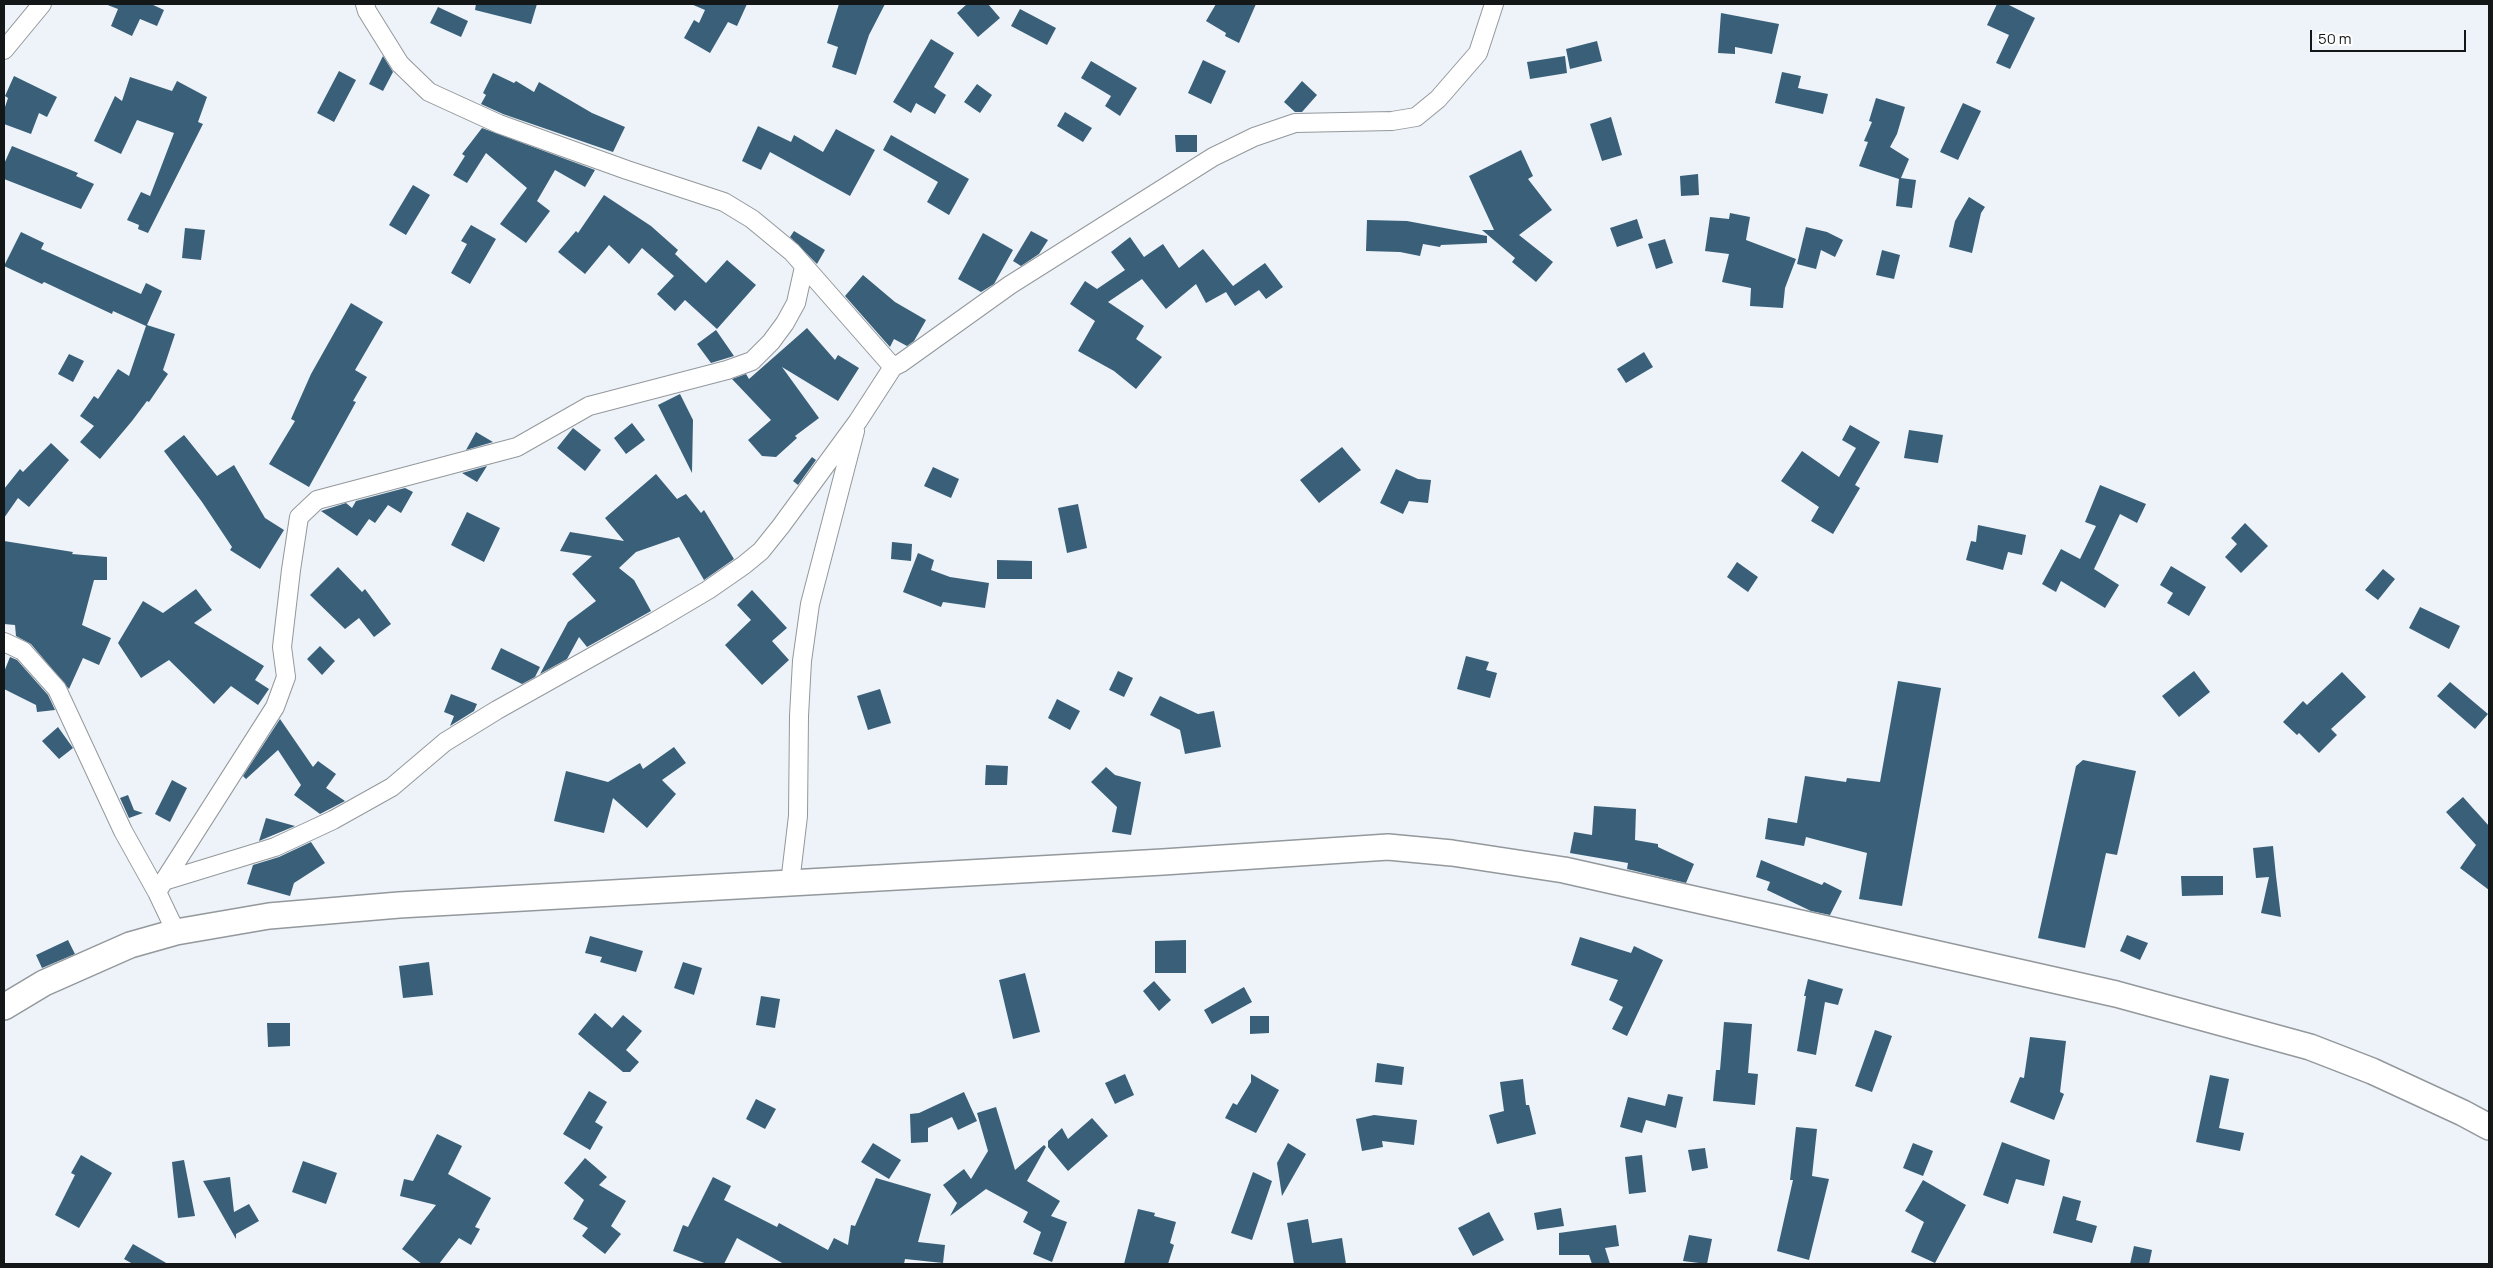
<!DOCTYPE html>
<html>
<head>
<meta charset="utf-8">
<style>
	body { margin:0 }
	#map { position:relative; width:2493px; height:1268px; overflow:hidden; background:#edf3f8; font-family:Manrope,sans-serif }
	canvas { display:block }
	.frame { position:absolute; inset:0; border:5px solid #141718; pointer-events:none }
	.scale { position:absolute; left:2310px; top:30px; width:156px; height:22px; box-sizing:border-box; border:2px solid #141718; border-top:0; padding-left:6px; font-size:15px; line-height:18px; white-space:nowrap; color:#141718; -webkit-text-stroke:4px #fff; paint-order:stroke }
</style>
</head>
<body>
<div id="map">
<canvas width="2493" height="1268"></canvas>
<div class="frame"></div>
<div class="scale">50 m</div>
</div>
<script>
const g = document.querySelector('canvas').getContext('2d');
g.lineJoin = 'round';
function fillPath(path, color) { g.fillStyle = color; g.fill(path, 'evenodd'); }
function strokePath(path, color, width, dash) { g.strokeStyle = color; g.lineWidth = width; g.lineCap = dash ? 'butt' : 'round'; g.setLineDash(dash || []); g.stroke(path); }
const building = new Path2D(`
	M 105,4 L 151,4 L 164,10 L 157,26 L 140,19 L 132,36 L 111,26 L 118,9 Z
	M 476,4 L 537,4 L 531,24 L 475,10 Z
	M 691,4 L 747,4 L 737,26 L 728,22 L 710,53 L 684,38 L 694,20 L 699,23 L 705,10 Z
	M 839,4 L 885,4 L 869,35 L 856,75 L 832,67 L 838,47 L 827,43 Z
	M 967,4 L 988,4 L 1000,18 L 978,37 L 957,13 Z
	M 1216,4 L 1256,4 L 1239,43 L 1225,36 L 1226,33 L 1206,21 Z
	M 1997,4 L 2007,4 L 2035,18 L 2010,69 L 1996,63 L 2009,35 L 1987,25 Z
	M 438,7 L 468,21 L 461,37 L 430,23 Z
	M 1020,9 L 1056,28 L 1047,45 L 1011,26 Z
	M 1721,13 L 1779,24 L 1772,54 L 1735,47 L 1735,54 L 1718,53 Z
	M 931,39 L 954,53 L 934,87 L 946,95 L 935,114 L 916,103 L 911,113 L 893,102 Z
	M 1597,41 L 1602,61 L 1570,69 L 1566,49 Z
	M 383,56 L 393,72 L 383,91 L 369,84 Z
	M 1565,56 L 1567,73 L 1530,79 L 1527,62 Z
	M 1203,60 L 1226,71 L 1211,104 L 1188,93 Z
	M 1091,61 L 1137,88 L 1120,116 L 1105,106 L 1111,96 L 1081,78 Z
	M 339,71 L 356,80 L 334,122 L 317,113 Z
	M 1782,72 L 1801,76 L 1798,88 L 1828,94 L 1823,114 L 1775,103 Z
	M 493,73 L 514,83 L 516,81 L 534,92 L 539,82 L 592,113 L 625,127 L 613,152 L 503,114 L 481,104 L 486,95 L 483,93 Z
	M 14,76 L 57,97 L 47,117 L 39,113 L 31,134 L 4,124 L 4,110 L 8,98 L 5,96 Z
	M 130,77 L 172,91 L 177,81 L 207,97 L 198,122 L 203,124 L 148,233 L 138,229 L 139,225 L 127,220 L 141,192 L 150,196 L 174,133 L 137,120 L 121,154 L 94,141 L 115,96 L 122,101 Z
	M 1302,81 L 1317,95 L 1302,112 L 1295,112 L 1284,102 Z
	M 977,84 L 992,95 L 980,113 L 964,102 Z
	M 1876,98 L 1905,107 L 1897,134 L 1890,147 L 1909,159 L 1901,178 L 1916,180 L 1912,208 L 1896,206 L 1899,179 L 1859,166 L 1868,142 L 1864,141 L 1872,122 L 1869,121 Z
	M 1963,103 L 1981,111 L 1958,160 L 1940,152 Z
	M 1065,112 L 1092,128 L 1083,142 L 1057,126 Z
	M 1611,117 L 1622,155 L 1602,161 L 1590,124 Z
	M 758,126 L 791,142 L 794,135 L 823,152 L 836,129 L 875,150 L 850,196 L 770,152 L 761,170 L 742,161 Z
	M 482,128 L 595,170 L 585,187 L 555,170 L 537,201 L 550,211 L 526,243 L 500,224 L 527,188 L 486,153 L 467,183 L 453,175 L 465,156 L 462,154 Z
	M 891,135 L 969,179 L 949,215 L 927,202 L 938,182 L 883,150 Z
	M 1175,135 L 1197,135 L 1197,152 L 1176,152 Z
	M 12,146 L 78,173 L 76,176 L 94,184 L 81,209 L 4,179 L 4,164 Z
	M 1521,150 L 1533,176 L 1528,179 L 1552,210 L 1519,235 L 1553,262 L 1536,282 L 1512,262 L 1515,258 L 1482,230 L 1494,230 L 1469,176 Z
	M 1698,174 L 1699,195 L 1681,196 L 1680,176 Z
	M 413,185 L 430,195 L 406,235 L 389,225 Z
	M 604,195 L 651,226 L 678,250 L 675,254 L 706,283 L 727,260 L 756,285 L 717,329 L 685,300 L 675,311 L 657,294 L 674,276 L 642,248 L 629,264 L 609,245 L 585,274 L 558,252 L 576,231 L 578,233 Z
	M 1969,197 L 1985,207 L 1981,213 L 1972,253 L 1949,247 L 1955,221 Z
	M 1730,213 L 1750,217 L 1746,240 L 1796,259 L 1785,288 L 1783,308 L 1750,306 L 1751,288 L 1722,282 L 1729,254 L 1705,251 L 1710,217 L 1729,219 Z
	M 1637,219 L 1643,238 L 1617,247 L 1610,228 Z
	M 1367,220 L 1407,221 L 1487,236 L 1487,243 L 1441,245 L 1440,247 L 1423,244 L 1420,256 L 1400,252 L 1366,251 Z
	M 471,225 L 496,239 L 470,284 L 451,273 L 467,244 L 461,241 Z
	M 1806,227 L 1827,232 L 1843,240 L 1835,257 L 1821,250 L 1816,269 L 1797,264 Z
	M 185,228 L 205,230 L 201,260 L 182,258 Z
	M 794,231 L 825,250 L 817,264 L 790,237 Z
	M 1031,231 L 1048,240 L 1039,254 L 1021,266 L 1013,261 Z
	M 21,232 L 44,243 L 41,249 L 141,294 L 146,283 L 162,291 L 147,325 L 175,334 L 163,370 L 168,374 L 149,402 L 147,401 L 132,421 L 100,459 L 80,442 L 94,426 L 80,416 L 94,396 L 98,399 L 118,369 L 129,376 L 146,326 L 113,311 L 112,314 L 44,282 L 42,284 L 4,266 Z
	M 983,233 L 1013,250 L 994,284 L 981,292 L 958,279 Z
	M 1130,237 L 1144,257 L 1163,244 L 1179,268 L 1203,249 L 1233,286 L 1265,263 L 1283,287 L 1266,299 L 1259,290 L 1235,306 L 1226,292 L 1206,303 L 1196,284 L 1166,309 L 1142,279 L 1108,302 L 1144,326 L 1136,339 L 1162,357 L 1136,389 L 1114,371 L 1078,351 L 1095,321 L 1070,304 L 1085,281 L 1097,289 L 1125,270 L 1111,252 Z
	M 1665,239 L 1673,263 L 1656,269 L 1648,244 Z
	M 1882,250 L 1900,255 L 1894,279 L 1876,275 Z
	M 863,275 L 895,302 L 926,320 L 914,341 L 907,346 L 894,339 L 890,347 L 845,296 Z
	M 351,303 L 383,322 L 355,370 L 367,377 L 353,401 L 356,402 L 309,487 L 269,464 L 295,421 L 291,419 L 311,374 Z
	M 807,328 L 835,360 L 838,355 L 859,368 L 838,401 L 782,367 L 819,418 L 795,436 L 797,438 L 776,457 L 762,456 L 748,440 L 771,420 L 732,379 L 746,374 L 749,379 Z
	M 716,330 L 734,356 L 711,363 L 697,344 Z
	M 1644,352 L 1653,367 L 1626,383 L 1617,369 Z
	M 69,354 L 84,361 L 73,382 L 58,374 Z
	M 680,394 L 693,420 L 692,473 L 658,405 Z
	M 632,423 L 645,440 L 626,454 L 614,438 Z
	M 1850,425 L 1880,442 L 1855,485 L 1860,488 L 1833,534 L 1811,521 L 1819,507 L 1781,481 L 1802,451 L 1839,477 L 1856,448 L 1842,440 Z
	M 573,428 L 601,450 L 585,471 L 557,448 Z
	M 1909,430 L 1943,435 L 1938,463 L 1904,458 Z
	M 476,432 L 493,442 L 466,450 Z
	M 184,435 L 217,476 L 234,465 L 265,518 L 284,530 L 260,569 L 230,550 L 232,547 L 202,502 L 164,451 Z
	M 51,443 L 69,460 L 29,507 L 18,498 L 4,518 L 4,489 L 20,469 L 23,472 Z
	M 1342,447 L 1361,470 L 1319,503 L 1300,480 Z
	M 812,457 L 816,460 L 798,485 L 793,481 Z
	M 487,466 L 477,482 L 462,473 Z
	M 933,467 L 959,479 L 951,498 L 924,486 Z
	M 1396,469 L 1418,479 L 1431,480 L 1428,503 L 1409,501 L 1403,514 L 1380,503 Z
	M 656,474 L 677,499 L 686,494 L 701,513 L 704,510 L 734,559 L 704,580 L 679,537 L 636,552 L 619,568 L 634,580 L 651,611 L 587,647 L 579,637 L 567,659 L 540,674 L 568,622 L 596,601 L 572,574 L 592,556 L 560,551 L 570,532 L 624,541 L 605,518 Z
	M 2100,485 L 2146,504 L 2137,523 L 2120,514 L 2094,569 L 2119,585 L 2105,608 L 2061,581 L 2056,592 L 2042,584 L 2061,549 L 2080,559 L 2096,526 L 2085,522 Z
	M 405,488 L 413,492 L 401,513 L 388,505 L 375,523 L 369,519 L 357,536 L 321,511 L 346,503 L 352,508 L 356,501 Z
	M 1078,504 L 1087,548 L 1067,553 L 1058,508 Z
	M 467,512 L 500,528 L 484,562 L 451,545 Z
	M 2245,523 L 2268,546 L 2241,573 L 2225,557 L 2237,544 L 2231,538 Z
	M 1978,525 L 2026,535 L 2022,555 L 2008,552 L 2003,570 L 1966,560 L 1971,541 L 1976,542 Z
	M 4,541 L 73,552 L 72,554 L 107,557 L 107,580 L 94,580 L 82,625 L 111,638 L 99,665 L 83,658 L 69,689 L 31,644 L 16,636 L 15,625 L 4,624 Z
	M 892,542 L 912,544 L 911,561 L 891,559 Z
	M 918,553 L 934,560 L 931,570 L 950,577 L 989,583 L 985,608 L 943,602 L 941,607 L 903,592 Z
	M 997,560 L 1032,561 L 1032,579 L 997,579 Z
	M 1737,562 L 1758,577 L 1748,592 L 1727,577 Z
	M 2171,566 L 2206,587 L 2189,616 L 2167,603 L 2173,593 L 2160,585 Z
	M 338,567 L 362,592 L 365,589 L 391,624 L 374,637 L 359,618 L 345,629 L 310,595 Z
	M 2383,569 L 2395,579 L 2378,600 L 2365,590 Z
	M 196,589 L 212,610 L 194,623 L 264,666 L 255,680 L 269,689 L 258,705 L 231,686 L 214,704 L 169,660 L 141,678 L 118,643 L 143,601 L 163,613 Z
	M 752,590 L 787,628 L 772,641 L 789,660 L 762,685 L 725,645 L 751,620 L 737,605 Z
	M 2420,607 L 2460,626 L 2449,649 L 2409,628 Z
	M 320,646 L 335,661 L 322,675 L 307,659 Z
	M 501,648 L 540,667 L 535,677 L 522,684 L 491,669 Z
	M 1466,656 L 1489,662 L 1486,670 L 1497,673 L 1490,698 L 1457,689 Z
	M 10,657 L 17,660 L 48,695 L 55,710 L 37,712 L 36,705 L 4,689 L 4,672 Z
	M 1118,671 L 1133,678 L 1124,697 L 1109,690 Z
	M 2194,671 L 2210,692 L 2179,717 L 2162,696 Z
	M 2342,672 L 2366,697 L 2331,729 L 2337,735 L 2319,753 L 2299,733 L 2297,735 L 2283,722 L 2303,701 L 2307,705 Z
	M 1898,681 L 1941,688 L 1902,906 L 1859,899 L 1867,853 L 1806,837 L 1804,846 L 1765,839 L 1768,818 L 1797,823 L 1805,776 L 1846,782 L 1847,778 L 1880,782 Z
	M 2450,682 L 2488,714 L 2475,729 L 2437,696 Z
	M 880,689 L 891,723 L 868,730 L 857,696 Z
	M 451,694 L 477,704 L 474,711 L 450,726 L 454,716 L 444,712 Z
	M 1160,696 L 1198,714 L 1214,711 L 1221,747 L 1185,754 L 1180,730 L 1150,715 Z
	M 1057,699 L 1080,711 L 1070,730 L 1048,718 Z
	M 280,719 L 313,767 L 318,761 L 336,774 L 326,788 L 345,801 L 320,814 L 294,795 L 301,785 L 278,750 L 246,779 L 243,776 Z
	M 58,727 L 73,748 L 59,759 L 42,741 Z
	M 674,747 L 686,763 L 662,780 L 676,794 L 647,828 L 613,798 L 604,833 L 554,821 L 566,771 L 608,782 L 640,763 L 643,769 Z
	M 2083,760 L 2136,771 L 2117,855 L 2106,853 L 2085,948 L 2038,938 L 2076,766 Z
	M 986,765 L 1008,766 L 1007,785 L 985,785 Z
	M 1106,767 L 1115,775 L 1141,782 L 1131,835 L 1112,832 L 1117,807 L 1091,782 Z
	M 172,780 L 187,788 L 170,822 L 155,814 Z
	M 128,795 L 134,810 L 143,813 L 129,818 L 120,798 Z
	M 2463,797 L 2489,826 L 2489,890 L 2460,868 L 2476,845 L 2446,812 Z
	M 1594,806 L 1636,809 L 1635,840 L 1658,844 L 1658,847 L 1694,864 L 1686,883 L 1627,869 L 1628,863 L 1570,853 L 1574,832 L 1592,835 Z
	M 266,818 L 295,826 L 259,841 Z
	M 311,842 L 325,863 L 294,883 L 290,896 L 247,884 L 253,865 L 279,857 Z
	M 2273,846 L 2276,876 L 2281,917 L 2261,913 L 2269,877 L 2256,878 L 2253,848 Z
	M 1761,860 L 1822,885 L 1824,882 L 1842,891 L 1830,915 L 1811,911 L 1767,890 L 1770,882 L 1756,877 Z
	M 2181,876 L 2223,876 L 2223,895 L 2182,896 Z
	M 2127,935 L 2148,943 L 2140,960 L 2120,951 Z
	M 590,936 L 643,951 L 636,972 L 600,962 L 602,957 L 585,953 Z
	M 1580,937 L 1631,953 L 1634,946 L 1663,960 L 1627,1036 L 1612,1029 L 1623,1007 L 1609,1000 L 1618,980 L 1571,965 Z
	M 68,940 L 75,954 L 42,968 L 36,955 Z
	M 1186,940 L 1186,973 L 1155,973 L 1155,941 Z
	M 429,962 L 433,995 L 403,998 L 399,966 Z
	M 683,962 L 702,968 L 694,995 L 674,988 Z
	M 1025,973 L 1040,1032 L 1013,1039 L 999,980 Z
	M 1808,979 L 1843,989 L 1838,1005 L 1825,1002 L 1816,1055 L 1797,1051 L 1806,996 L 1804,996 Z
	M 1154,981 L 1171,1000 L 1159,1011 L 1143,991 Z
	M 1244,987 L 1252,1002 L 1212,1024 L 1204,1010 Z
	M 761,996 L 780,999 L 775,1028 L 756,1025 Z
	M 595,1013 L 612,1028 L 623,1015 L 642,1031 L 626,1050 L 639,1062 L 630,1072 L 623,1072 L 578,1034 Z
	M 1250,1016 L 1269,1016 L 1269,1033 L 1250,1034 Z
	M 1724,1022 L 1752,1024 L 1748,1073 L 1758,1074 L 1755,1105 L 1713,1101 L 1716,1070 L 1720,1070 Z
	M 267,1023 L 290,1023 L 290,1046 L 268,1047 Z
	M 1875,1030 L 1892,1036 L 1872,1092 L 1855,1086 Z
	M 2030,1037 L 2066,1041 L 2060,1092 L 2064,1094 L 2054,1120 L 2010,1102 L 2020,1077 L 2024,1078 Z
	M 1377,1063 L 1404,1067 L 1402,1085 L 1375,1082 Z
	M 1125,1074 L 1134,1095 L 1115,1104 L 1105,1083 Z
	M 1251,1074 L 1279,1090 L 1256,1133 L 1225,1118 L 1233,1103 L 1237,1105 L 1251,1082 Z
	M 2210,1075 L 2229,1079 L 2219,1128 L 2244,1133 L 2240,1151 L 2196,1142 Z
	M 1523,1079 L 1526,1105 L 1529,1105 L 1536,1134 L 1497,1144 L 1489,1115 L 1504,1111 L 1500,1082 Z
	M 589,1091 L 607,1102 L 595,1122 L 603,1127 L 590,1150 L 563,1134 Z
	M 964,1092 L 977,1121 L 958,1130 L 952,1117 L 928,1128 L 928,1142 L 911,1143 L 910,1114 L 919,1113 Z
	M 1668,1094 L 1683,1097 L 1676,1128 L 1646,1120 L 1642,1133 L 1620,1127 L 1628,1097 L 1665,1106 Z
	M 756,1099 L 776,1109 L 765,1129 L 746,1119 Z
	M 996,1107 L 1015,1170 L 1044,1145 L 1046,1147 L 1027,1181 L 1060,1201 L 1051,1216 L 1067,1222 L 1052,1262 L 1033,1254 L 1041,1232 L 1023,1222 L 1028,1212 L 986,1189 L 950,1216 L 957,1203 L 943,1185 L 964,1169 L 971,1179 L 988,1151 L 977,1113 Z
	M 1374,1115 L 1417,1120 L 1414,1145 L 1382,1141 L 1383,1147 L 1362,1151 L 1356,1119 Z
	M 1092,1118 L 1108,1136 L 1068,1171 L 1048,1147 L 1048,1141 L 1062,1128 L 1068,1139 Z
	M 1796,1127 L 1817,1129 L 1812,1176 L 1829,1179 L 1809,1260 L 1777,1251 L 1793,1180 L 1790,1180 Z
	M 437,1134 L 462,1146 L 448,1174 L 491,1198 L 475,1227 L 480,1229 L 471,1245 L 459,1238 L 439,1264 L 422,1264 L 402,1249 L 436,1205 L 400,1196 L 404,1179 L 413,1181 Z
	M 2002,1142 L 2050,1160 L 2044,1186 L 2016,1179 L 2008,1204 L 1983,1195 Z
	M 873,1143 L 901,1160 L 889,1179 L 861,1162 Z
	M 1288,1143 L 1306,1154 L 1282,1196 L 1277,1163 Z
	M 1913,1143 L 1933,1151 L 1923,1176 L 1903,1168 Z
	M 1705,1148 L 1708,1168 L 1692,1171 L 1688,1150 Z
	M 81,1155 L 112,1173 L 79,1228 L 55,1215 L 75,1175 L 71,1173 Z
	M 1642,1155 L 1646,1192 L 1629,1194 L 1625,1157 Z
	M 585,1158 L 607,1177 L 599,1185 L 626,1201 L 611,1226 L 621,1234 L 605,1254 L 582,1236 L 588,1228 L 573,1219 L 584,1200 L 564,1183 Z
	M 184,1160 L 195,1216 L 178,1218 L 172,1162 Z
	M 303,1161 L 337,1173 L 326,1204 L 292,1192 Z
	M 1253,1172 L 1272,1181 L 1252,1240 L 1231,1233 Z
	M 230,1177 L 234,1212 L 249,1204 L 259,1221 L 236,1234 L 236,1239 L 203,1181 Z
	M 713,1177 L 731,1186 L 724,1200 L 777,1227 L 779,1223 L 828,1250 L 834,1238 L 848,1245 L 851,1225 L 855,1226 L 876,1178 L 931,1194 L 918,1242 L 945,1245 L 943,1263 L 905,1259 L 904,1264 L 784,1264 L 737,1238 L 724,1264 L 707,1264 L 673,1251 L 683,1225 L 688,1227 Z
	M 1923,1180 L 1966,1205 L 1935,1263 L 1911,1252 L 1924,1222 L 1905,1211 Z
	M 2063,1196 L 2081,1201 L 2076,1220 L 2097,1226 L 2092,1243 L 2053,1233 Z
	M 1561,1208 L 1564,1226 L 1537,1230 L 1534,1213 Z
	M 1138,1209 L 1155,1213 L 1154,1216 L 1176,1222 L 1170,1243 L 1174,1245 L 1168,1264 L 1124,1264 Z
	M 1489,1212 L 1504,1240 L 1473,1256 L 1458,1228 Z
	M 1308,1219 L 1312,1243 L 1342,1238 L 1346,1264 L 1294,1264 L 1287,1223 Z
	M 1616,1225 L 1619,1246 L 1605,1248 L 1610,1264 L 1592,1264 L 1589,1255 L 1559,1255 L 1559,1233 Z
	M 1689,1235 L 1712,1239 L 1707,1264 L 1683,1261 Z
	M 133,1244 L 168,1264 L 133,1264 L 124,1259 Z
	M 2134,1246 L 2152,1250 L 2149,1264 L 2130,1264 Z`);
const street = new Path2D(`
	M 365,4 L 367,11 L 400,64 L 429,92 L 499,124 L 627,170 L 724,202 L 752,219 L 792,252 L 893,367
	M 4,50 L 42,4
	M 4,642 L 23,651 L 57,689 L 123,831 L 157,892 L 275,707 L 286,677 L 282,647 L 291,570 L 299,517 L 317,500 L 517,447 L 589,406 L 727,370 L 752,361 L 771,342 L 785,323 L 796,303 L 804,267
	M 164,881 L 275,847 L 333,820 L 392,787 L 445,742 L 497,710 L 654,622 L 708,590 L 744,565 L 761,551 L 781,526 L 858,421 L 893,367 L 901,363 L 1010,285 L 1213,157 L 1254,137 L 1295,123 L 1392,121 L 1416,117 L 1438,99 L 1478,53 L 1494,4
	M 790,883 L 798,816 L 799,716 L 802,661 L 810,604 L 855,431
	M 157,892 L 176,932`);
const secondary = new Path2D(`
	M 4,1007 L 44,983 L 130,945 L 176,932 L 269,916 L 399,905 L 1163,862 L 1388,847 L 1452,853 L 1564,870 L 2116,994 L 2310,1047 L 2372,1071 L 2463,1113 L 2489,1127`);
fillPath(building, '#395f79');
strokePath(street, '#93989c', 20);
strokePath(secondary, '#93989c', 28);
strokePath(street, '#fff', 18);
strokePath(secondary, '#fff', 25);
</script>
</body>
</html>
